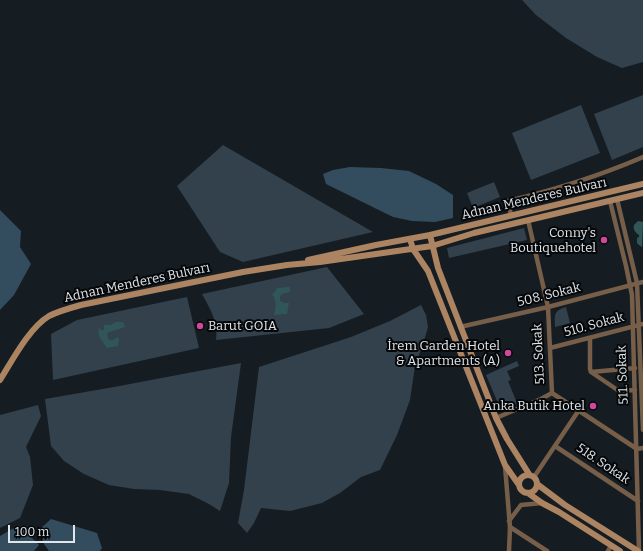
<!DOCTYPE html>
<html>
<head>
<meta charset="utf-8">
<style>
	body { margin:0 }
	#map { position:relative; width:643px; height:551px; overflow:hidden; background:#151d23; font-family:Bitter,serif }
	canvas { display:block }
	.scale { position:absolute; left:8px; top:525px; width:67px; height:18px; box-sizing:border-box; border:2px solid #e0e6ea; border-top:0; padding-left:5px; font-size:12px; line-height:14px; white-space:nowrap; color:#e0e6ea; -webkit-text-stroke:3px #050709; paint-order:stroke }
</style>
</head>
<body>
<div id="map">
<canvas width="643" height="551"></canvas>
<div class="scale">100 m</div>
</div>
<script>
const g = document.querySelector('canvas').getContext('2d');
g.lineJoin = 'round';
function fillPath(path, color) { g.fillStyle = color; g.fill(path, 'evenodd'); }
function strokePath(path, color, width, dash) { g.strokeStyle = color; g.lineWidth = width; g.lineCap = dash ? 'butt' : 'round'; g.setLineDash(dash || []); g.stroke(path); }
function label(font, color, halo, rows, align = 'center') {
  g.font = font + ' Bitter,serif'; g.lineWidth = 4; g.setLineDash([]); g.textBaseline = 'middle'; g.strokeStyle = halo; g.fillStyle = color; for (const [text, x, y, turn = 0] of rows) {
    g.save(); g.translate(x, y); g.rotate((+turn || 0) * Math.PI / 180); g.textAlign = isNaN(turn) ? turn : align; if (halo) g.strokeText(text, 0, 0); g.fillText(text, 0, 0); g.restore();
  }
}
const green = new Path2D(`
	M 522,0 L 643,0 L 643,62 L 622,68 L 597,57 L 566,38 L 536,15 Z
	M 643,95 L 643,147 L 612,160 L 594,114 Z
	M 581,105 L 600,153 L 531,180 L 512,133 Z
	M 223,145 L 373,232 L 243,262 L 220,252 L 177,186 Z
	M 494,182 L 500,197 L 473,208 L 467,193 Z
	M 524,228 L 527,240 L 449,258 L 447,248 Z
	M 327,267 L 364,314 L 329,328 L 216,340 C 219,322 210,309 202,294 Z
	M 187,297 L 199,348 L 53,380 L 51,334 L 77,320 Z
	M 421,305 L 426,315 L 428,327 L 424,341 L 415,366 L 410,400 L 397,435 L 380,470 L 361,477 L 340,493 L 322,503 L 290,511 L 261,508 L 254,523 L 247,533 L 238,523 L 244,490 L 259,367 L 351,337 L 390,321 Z
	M 566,307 L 570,323 L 555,327 C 555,315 553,311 566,307 Z
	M 517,361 L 519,366 L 507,371 L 511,380 L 508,381 L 517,403 L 506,409 L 500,408 L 486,375 Z
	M 241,363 L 231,437 L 229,483 L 220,511 L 209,504 L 189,494 L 160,490 L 134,489 L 109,485 L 84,474 L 64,461 L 51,446 L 45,399 L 114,387 Z
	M 38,405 L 41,416 L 26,447 L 30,457 L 33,485 L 20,518 L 0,528 L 0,415 Z`);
const forest = new Path2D(`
	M 350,167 L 381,168 L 409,171 L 436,184 L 453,195 L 453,218 L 435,222 L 412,221 L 393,217 L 326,184 L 323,174 L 333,170 Z
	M 0,210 L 21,231 L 20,247 L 31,264 L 14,295 L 0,310 Z
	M 51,519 L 97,533 L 102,548 L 100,551 L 49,551 L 44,544 L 39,530 Z
	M 19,525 L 39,545 L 34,551 L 0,551 L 0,536 Z`);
const water = new Path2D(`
	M 638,221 L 643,222 L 642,247 L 639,245 L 637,243 L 637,238 L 639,237 L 639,235 C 635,232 633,230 634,225 Z
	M 290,287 L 290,292 L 282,294 L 280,296 L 280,301 L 284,303 L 289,303 L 287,314 L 274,315 C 276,307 277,301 272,294 L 274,293 L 277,288 Z
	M 116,322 L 123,322 L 125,327 L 109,332 L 107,333 L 108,339 C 111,341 113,341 116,338 L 119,338 L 118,346 L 107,348 C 103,342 96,335 99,328 L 101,330 L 104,330 L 104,325 L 110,325 Z`);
const street = new Path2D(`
	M 617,199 L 637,283 L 643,430
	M 610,201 L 626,266 L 632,295 L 639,551
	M 511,215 L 508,201 C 554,190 599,176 643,157
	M 528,220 L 548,307 L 552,393
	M 460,327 L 548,307 L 643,282
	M 590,338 L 590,369 L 591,372 L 619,391 L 635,390
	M 550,348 L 643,324
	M 591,372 L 635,368
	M 552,393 L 637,449 L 643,448
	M 496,418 L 541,399 L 552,393
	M 555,446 L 638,501
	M 505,466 L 510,527 L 509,551
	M 534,477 L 579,410
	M 509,521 L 521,505 L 542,503
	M 510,527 L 547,551
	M 608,551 L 611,546`);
const secondary = new Path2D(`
	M 430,235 L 438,268 L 496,418 L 507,439 L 529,474
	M 410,239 L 413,249 L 428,271 L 505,465 L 519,485
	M 308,260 L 376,245 L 430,235 L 643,184
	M 0,380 C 12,361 29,328 49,316 C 59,311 70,308 81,305 L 243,272 L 287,265 L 320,262 L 432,246 L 474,233 L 643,193
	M519 484a9 9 0 1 1 18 0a9 9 0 1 1-18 0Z
	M 537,484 L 565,505 L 638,551
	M 528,493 L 542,503 L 559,512 L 620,551`);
const markers = [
	[604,240,4,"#d1479c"],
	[200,326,4,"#d1479c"],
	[508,353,4,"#d1479c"],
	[593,406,4,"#d1479c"]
];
const streetNames = [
	["Adnan Menderes Bulvarı",534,199,-13],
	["Adnan Menderes Bulvarı",137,283,-12],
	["508. Sokak",549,295,-14],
	["510. Sokak",594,325,-15],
	["513. Sokak",539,354,-93],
	["511. Sokak",623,375,-92],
	["518. Sokak",603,464,34]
];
const poiNames = [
	["Conny's",596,233],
	["Boutiquehotel",596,248],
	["Barut GOIA",208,326,"left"],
	["İrem Garden Hotel",500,346],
	["& Apartments (A)",500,361],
	["Anka Butik Hotel",585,406]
];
fillPath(green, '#32414c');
fillPath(forest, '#334c5e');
fillPath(water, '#315658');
strokePath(street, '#775e49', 4.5);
strokePath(secondary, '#ac8461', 6);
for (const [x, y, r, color] of markers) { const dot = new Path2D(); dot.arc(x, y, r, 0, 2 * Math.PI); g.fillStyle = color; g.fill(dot); strokePath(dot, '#050709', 1.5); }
label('13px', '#e0e6ea', '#050709', streetNames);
label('13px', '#e0e6ea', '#050709', poiNames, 'right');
</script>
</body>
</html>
